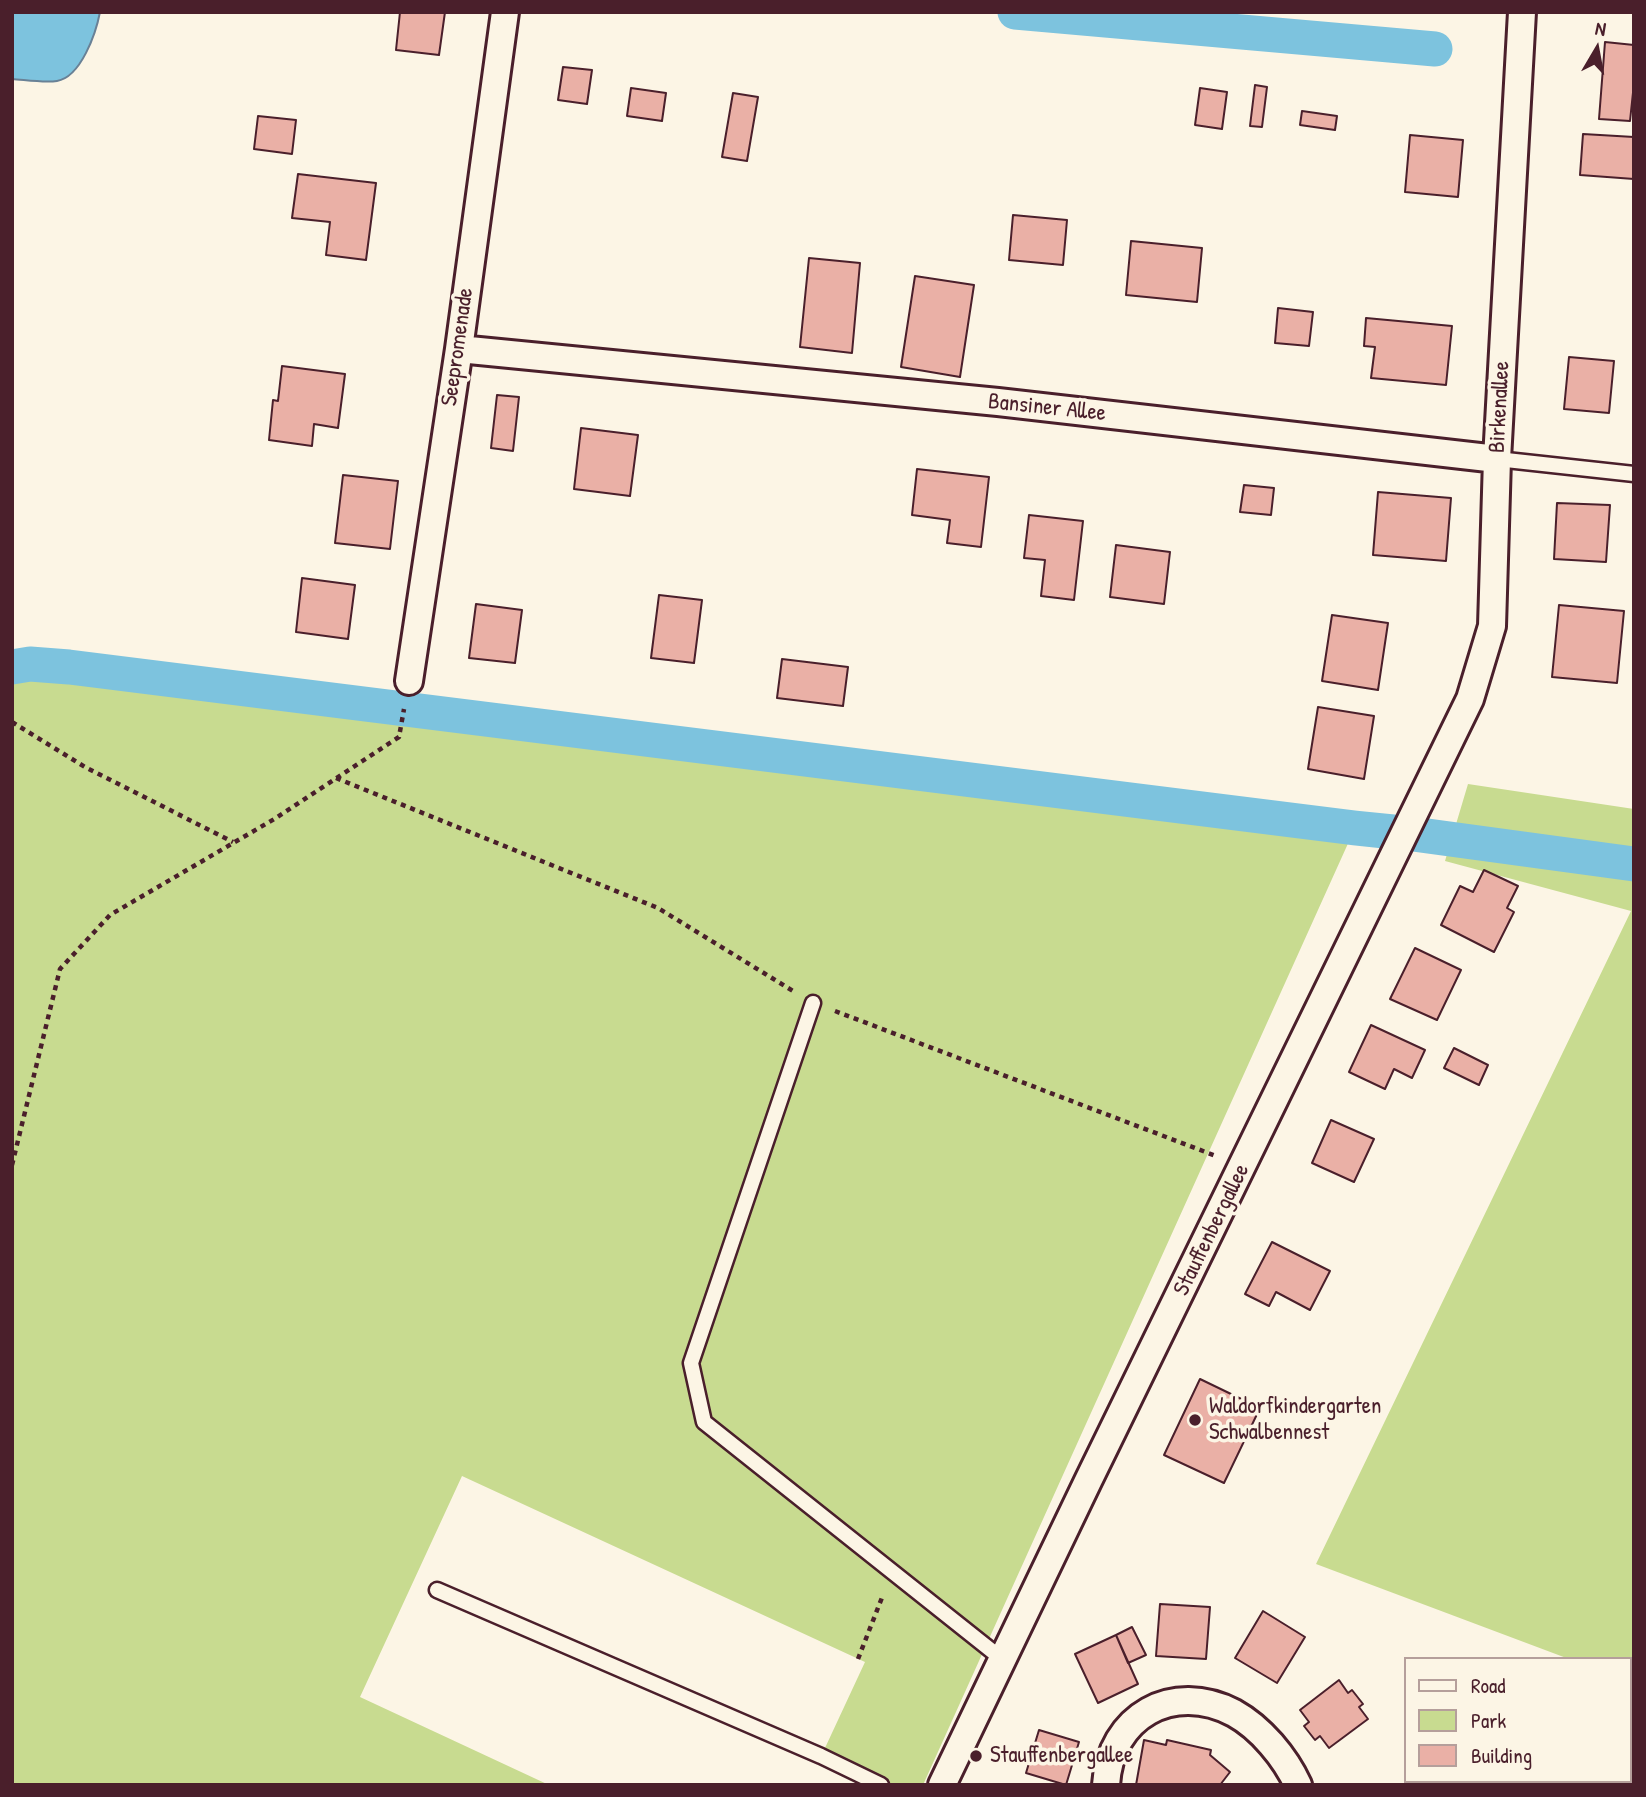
<!DOCTYPE html>
<html>
<head>
<meta charset="utf-8">
<style>
	body { margin:0 }
	#map { position:relative; width:1646px; height:1797px; overflow:hidden; background:#fcf5e5; font-family:"Patrick Hand",sans-serif }
	canvas { display:block }
	.frame { position:absolute; inset:0; border:14px solid #4a1f2b; pointer-events:none }
	.legend { position:absolute; left:1404px; top:1657px; width:228px; height:126px; box-sizing:border-box; background:#fcf5e5; border:2px solid #b59f9b; margin:0; padding:9px 12px; list-style:none; font-size:21px; color:#4a1f2b }
	.legend li { display:flex; align-items:center; gap:14px; height:35px }
	.legend b { width:35px; border:2px solid #b59f9b }
	.north { position:absolute; left:1562px; top:14px; width:70px; height:70px; -webkit-text-stroke:5px #fcf5e5; paint-order:stroke; rotate:10deg; font-size:19px; font-weight:700; line-height:28px; text-align:center; color:#4a1f2b }
	.north::after { content:''; display:block; margin:auto; width:24px; height:32px; background:#4a1f2b; clip-path:polygon(50% 0,100% 100%,50% 72%,0 100%) }
</style>
</head>
<body>
<div id="map">
<canvas width="1646" height="1797"></canvas>
<div class="frame"></div>
<ul class="legend">
<li><b style="height:9px;background:#fcf5e5"></b>Road</li>
<li><b style="height:19px;background:#c8db90"></b>Park</li>
<li><b style="height:19px;background:#eab0a6"></b>Building</li>
</ul>
<div class="north">N</div>
</div>
<script>
const g = document.querySelector('canvas').getContext('2d');
g.lineJoin = 'round';
function fillPath(path, color) { g.fillStyle = color; g.fill(path, 'evenodd'); }
function strokePath(path, color, width, dash) { g.strokeStyle = color; g.lineWidth = width; g.lineCap = dash ? 'butt' : 'round'; g.setLineDash(dash || []); g.stroke(path); }
function label(font, color, halo, rows, align = 'center') {
  g.font = font + ' "Patrick Hand",sans-serif'; g.lineWidth = 7; g.setLineDash([]); g.textBaseline = 'middle'; g.strokeStyle = halo; g.fillStyle = color; for (const [text, x, y, turn = 0] of rows) {
    g.save(); g.translate(x, y); g.rotate((+turn || 0) * Math.PI / 180); g.textAlign = isNaN(turn) ? turn : align; if (halo) g.strokeText(text, 0, 0); g.fillText(text, 0, 0); g.restore();
  }
}
const green = new Path2D(`
	M 12,656 L 69,667 L 1355,828 L 923,1785 L 863,1785 L 818,1763 L 865,1662 L 462,1476 L 360,1697 L 549,1785 L 12,1785 Z
	M 1468,784 L 1634,809 L 1634,1683 L 1630,1682 L 1630,1659 L 1569,1659 L 1316,1564 L 1631,911 L 1445,861 Z`);
const water = new Path2D(`
	M 12,12 L 100,12 C 96,33 81,77 57,81 C 44,83 26,80 12,79 Z`);
const canal = new Path2D(`
	M 1015,12 L 1435,49
	M 12,667 L 30,664 L 69,667 L 1355,828 L 1413,834 L 1634,864`);
const building = new Path2D(`
	M 400,12 L 445,12 L 439,55 L 396,50 Z
	M 1605,42 L 1634,45 L 1634,83 L 1630,121 L 1599,119 Z
	M 563,67 L 592,70 L 587,104 L 558,100 Z
	M 1255,85 L 1267,87 L 1262,127 L 1250,126 Z
	M 631,88 L 666,93 L 662,121 L 627,116 Z
	M 1200,88 L 1227,92 L 1222,129 L 1195,125 Z
	M 733,93 L 758,97 L 747,161 L 722,157 Z
	M 1302,111 L 1337,116 L 1335,130 L 1300,125 Z
	M 258,116 L 296,120 L 292,154 L 254,149 Z
	M 1583,134 L 1634,137 L 1634,179 L 1580,175 Z
	M 1410,135 L 1463,140 L 1458,197 L 1405,192 Z
	M 298,174 L 376,183 L 366,260 L 326,255 L 330,222 L 292,218 Z
	M 1013,215 L 1067,220 L 1063,265 L 1009,260 Z
	M 1131,241 L 1202,248 L 1197,302 L 1126,295 Z
	M 809,258 L 860,263 L 852,353 L 800,347 Z
	M 915,276 L 974,285 L 960,377 L 901,367 Z
	M 1278,308 L 1313,312 L 1309,346 L 1275,343 Z
	M 1366,318 L 1452,326 L 1446,385 L 1371,378 L 1375,347 L 1364,346 Z
	M 1569,357 L 1614,361 L 1609,413 L 1564,409 Z
	M 282,366 L 345,374 L 338,428 L 314,424 L 312,446 L 269,440 L 273,400 L 278,401 Z
	M 497,395 L 519,397 L 513,451 L 491,448 Z
	M 581,428 L 638,435 L 630,496 L 574,489 Z
	M 917,469 L 989,477 L 981,547 L 947,543 L 950,520 L 912,515 Z
	M 343,475 L 398,481 L 390,549 L 335,543 Z
	M 1244,485 L 1274,488 L 1271,515 L 1240,512 Z
	M 1378,492 L 1451,498 L 1446,561 L 1373,555 Z
	M 1557,503 L 1610,505 L 1606,562 L 1554,559 Z
	M 1029,515 L 1083,521 L 1074,600 L 1041,596 L 1045,560 L 1024,558 Z
	M 1116,545 L 1170,552 L 1164,604 L 1110,597 Z
	M 302,578 L 355,585 L 348,639 L 296,632 Z
	M 659,595 L 702,600 L 694,663 L 651,658 Z
	M 476,604 L 522,610 L 515,663 L 469,658 Z
	M 1559,605 L 1624,611 L 1617,683 L 1552,677 Z
	M 1332,615 L 1388,623 L 1378,690 L 1322,681 Z
	M 782,659 L 848,667 L 843,706 L 777,698 Z
	M 1318,707 L 1374,716 L 1364,779 L 1308,769 Z
	M 1484,870 L 1518,886 L 1507,908 L 1514,912 L 1494,952 L 1441,925 L 1460,886 L 1473,892 Z
	M 1415,948 L 1461,970 L 1437,1020 L 1390,999 Z
	M 1371,1025 L 1425,1050 L 1412,1078 L 1394,1069 L 1385,1089 L 1349,1072 Z
	M 1454,1048 L 1488,1065 L 1479,1085 L 1444,1068 Z
	M 1331,1120 L 1374,1139 L 1354,1182 L 1312,1163 Z
	M 1272,1242 L 1330,1271 L 1310,1310 L 1276,1292 L 1269,1306 L 1245,1294 Z
	M 1200,1379 L 1260,1408 L 1224,1483 L 1164,1455 Z
	M 1160,1604 L 1210,1607 L 1206,1659 L 1156,1656 Z
	M 1263,1611 L 1305,1637 L 1277,1683 L 1235,1658 Z
	M 1132,1627 L 1146,1655 L 1128,1663 L 1116,1635 Z
	M 1116,1635 L 1138,1684 L 1098,1703 L 1075,1654 Z
	M 1339,1680 L 1348,1693 L 1352,1690 L 1363,1704 L 1359,1707 L 1368,1719 L 1329,1748 L 1320,1736 L 1315,1740 L 1304,1726 L 1309,1722 L 1300,1710 Z
	M 1039,1730 L 1079,1742 L 1066,1785 L 1026,1773 Z
	M 1144,1740 L 1166,1745 L 1167,1740 L 1211,1750 L 1210,1755 L 1230,1772 L 1220,1785 L 1136,1785 Z
	M 1564,1781 L 1611,1781 L 1610,1785 L 1564,1785 Z`);
const path = new Path2D(`
	M 12,722 L 85,767 L 233,842
	M 336,778 L 658,908 L 793,991
	M 835,1011 L 1216,1156
	M 12,1165 L 60,969 L 110,915 L 276,818 L 399,737 L 404,709
	M 858,1659 L 883,1595`);
const service = new Path2D(`
	M 1497,459 L 1634,474
	M 813,1003 L 691,1363 L 704,1422 L 1002,1659
	M 437,1590 L 821,1756 L 881,1785`);
const minor = new Path2D(`
	M 459,349 L 998,402 L 1497,459
	M 409,681 L 459,349 L 505,12
	M 942,1785 L 1089,1479 L 1470,699 L 1492,626 L 1497,459 L 1522,12
	M 1106,1785 C 1110,1716 1173,1681 1234,1713 C 1261,1728 1285,1757 1298,1785`);
const markers = [
	[1195,1420,7,"#4a1f2b"],
	[976,1756,7,"#4a1f2b"]
];
const streetNames = [
	["Seepromenade",458,347,-82],
	["Birkenallee",1500,407,-87],
	["Bansiner Allee",1047,408,6],
	["Stauffenbergallee",1212,1230,-64]
];
const poiNames = [
	["Waldorfkindergarten",1209,1407],
	["Schwalbennest",1209,1433],
	["Stauffenbergallee",990,1756]
];
fillPath(green, '#c8db90');
fillPath(water, '#7dc3de');
strokePath(water, '#698196', 2);
strokePath(canal, '#7dc3de', 35);
fillPath(building, '#eab0a6');
strokePath(building, '#4a1f2b', 2);
strokePath(service, '#4a1f2b', 19);
strokePath(minor, '#4a1f2b', 32);
strokePath(path, '#4a1f2b', 4.5, [5, 5]);
strokePath(service, '#fcf5e5', 14);
strokePath(minor, '#fcf5e5', 26);
for (const [x, y, r, color] of markers) { const dot = new Path2D(); dot.arc(x, y, r, 0, 2 * Math.PI); g.fillStyle = color; g.fill(dot); strokePath(dot, '#fcf5e5', 2.5); }
label('23px', '#4a1f2b', '#fcf5e5', streetNames);
label('23px', '#4a1f2b', '#fcf5e5', poiNames, 'left');
</script>
</body>
</html>
